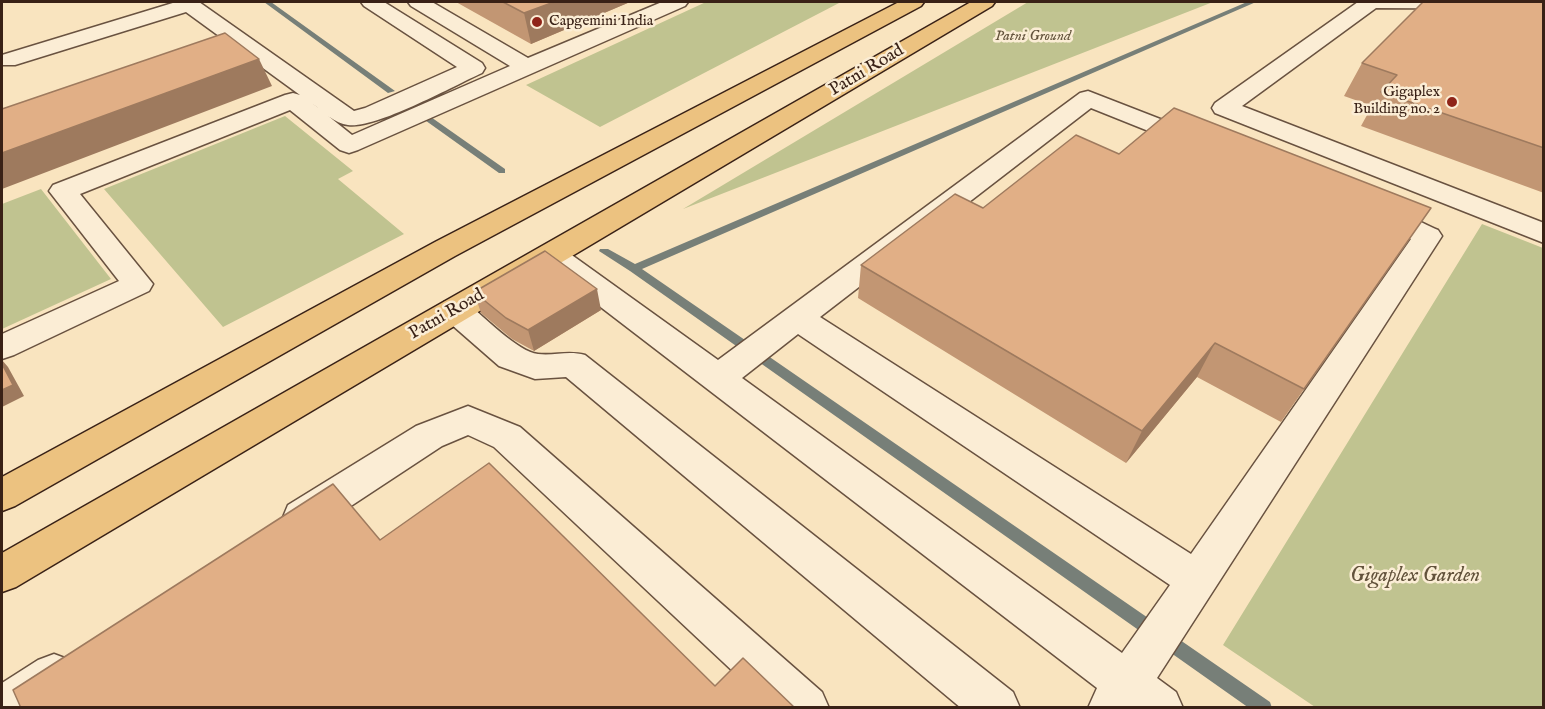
<!DOCTYPE html>
<html>
<head>
<meta charset="utf-8">
<style>
	body { margin:0 }
	#map { position:relative; width:1545px; height:709px; overflow:hidden; background:#f9e4bf; font-family:"IM FELL English",serif }
	canvas { display:block }
	.frame { position:absolute; inset:0; border:3px solid #392116; pointer-events:none }
</style>
</head>
<body>
<div id="map">
<canvas width="1545" height="709"></canvas>
<div class="frame"></div>
</div>
<script>
const g = document.querySelector('canvas').getContext('2d');
g.lineJoin = 'round';
function fillPath(path, color) { g.fillStyle = color; g.fill(path, 'evenodd'); }
function strokePath(path, color, width, dash) { g.strokeStyle = color; g.lineWidth = width; g.lineCap = dash ? 'butt' : 'round'; g.setLineDash(dash || []); g.stroke(path); }
function label(font, color, halo, rows, align = 'center') {
  g.font = font + ' "IM FELL English",serif'; g.lineWidth = 5; g.setLineDash([]); g.textBaseline = 'middle'; g.strokeStyle = halo; g.fillStyle = color; for (const [text, x, y, turn = 0] of rows) {
    g.save(); g.translate(x, y); g.rotate((+turn || 0) * Math.PI / 180); g.textAlign = isNaN(turn) ? turn : align; if (halo) g.strokeText(text, 0, 0); g.fillText(text, 0, 0); g.restore();
  }
}
const green = new Path2D(`
	M 706,2 L 841,2 L 600,127 L 526,85 Z
	M 1028,2 L 1213,2 L 683,209 Z
	M 285,116 L 353,171 L 338,179 L 404,234 L 223,327 L 104,189 Z
	M 41,189 L 111,279 L 2,329 L 2,204 Z
	M 1482,224 L 1543,248 L 1543,707 L 1315,707 L 1223,645 Z`);
const stream = new Path2D(`
	M 264,2 L 271,2 L 395,91 L 388,93 Z
	M 1247,2 L 1256,2 L 642,269 L 1270,702 L 1272,708 L 1249,708 L 630,271 L 599,251 L 600,249 L 608,249 L 635,264 Z
	M 418,108 L 505,169 L 505,173 L 499,173 L 415,113 L 415,109 Z`);
const minor = new Path2D(`
	M 176,2 L 199,2 L 354,111 L 365,108 L 457,67 L 364,6 L 361,2 L 384,2 L 482,63 L 485,68 L 482,73 C 453,86 376,129 348,125 C 335,124 323,111 312,103 L 352,135 L 510,66 L 411,6 L 408,2 L 432,2 L 528,58 L 662,2 L 688,2 L 685,6 L 358,150 L 349,153 L 340,150 L 290,110 L 80,194 L 153,284 L 149,291 L 14,355 L 2,359 L 2,334 L 119,281 L 49,191 L 53,185 L 285,95 L 293,93 L 300,95 L 186,12 L 15,65 L 2,65 L 2,55 Z
	M 1358,2 L 1544,2 L 1544,9 L 1376,8 L 1242,106 L 1544,223 L 1544,243 L 1215,113 L 1212,108 L 1215,103 Z
	M 1088,91 L 1204,136 L 1208,141 L 1204,146 L 1195,149 L 1186,146 L 1091,108 L 820,317 L 1191,554 L 1411,239 L 1363,219 L 1359,213 L 1363,207 C 1386,201 1417,221 1438,230 L 1442,236 L 1157,678 L 1176,692 L 1183,708 L 1088,708 L 1097,688 L 542,262 L 537,255 L 542,248 L 552,245 L 562,248 L 718,360 L 1080,93 ZM 798,334 L 1170,585 L 1122,653 L 742,378 Z
	M 455,299 L 466,302 C 483,316 518,352 538,354 C 555,356 568,350 585,355 L 1013,692 L 1020,708 L 961,708 L 566,377 L 535,379 L 499,366 L 444,318 L 439,310 L 444,302 Z
	M 468,406 L 520,427 L 822,692 L 829,708 L 772,708 L 494,447 L 468,435 L 442,446 L 316,529 L 302,534 L 288,529 L 283,517 L 288,505 L 416,426 Z
	M 54,654 L 70,660 L 76,676 C 61,709 35,708 2,708 L 2,683 L 38,660 Z`);
const major = new Path2D(`
	M 899,2 L 924,2 L 921,6 L 455,256 L 15,506 L 2,511 L 2,477 L 435,242 Z
	M 971,2 L 995,2 L 992,6 L 16,587 L 2,592 L 2,553 Z`);
const wall = new Path2D(`
	M 456,2 L 630,2 L 531,44 Z
	M 1544,2 L 1544,193 L 1361,126 L 1372,106 L 1344,96 L 1362,63 Z
	M 1119,154 L 1431,208 L 1281,422 L 1197,377 L 1126,463 L 858,298 L 861,265 L 983,208 Z
	M 474,292 L 601,310 L 534,351 L 512,339 L 481,313 Z`);
const shadedWall = new Path2D(`
	M 554,2 L 630,2 L 531,44 L 524,13 Z
	M 259,59 L 272,86 L 2,189 L 2,153 Z
	M 597,289 L 601,310 L 534,351 L 528,330 Z
	M 1215,343 L 1197,377 L 1126,463 L 1142,431 Z
	M 2,360 L 8,367 L 24,396 L 2,407 Z`);
const building = new Path2D(`
	M 503,2 L 554,2 L 524,13 Z
	M 1423,2 L 1544,2 L 1544,148 L 1381,92 L 1397,75 L 1362,63 Z
	M 225,33 L 259,59 L 2,153 L 2,109 Z
	M 1174,108 L 1431,208 L 1304,389 L 1215,343 L 1142,431 L 861,265 L 955,194 L 983,208 L 1076,135 L 1119,154 Z
	M 545,251 L 597,289 L 528,330 L 506,318 L 474,292 Z
	M 2,364 L 13,385 L 2,390 Z
	M 489,463 L 715,686 L 743,658 L 795,708 L 21,708 L 13,690 L 333,484 L 380,540 Z`);
const markers = [
	[537,22,6,"#8f2418"],
	[1452,102,6,"#8f2418"]
];
const farPoinames = [
	["Capgemini India",549,22],
	["Gigaplex",1440,93,"right"],
	["Building no. 2",1440,110,"right"]
];
const farParknames = [
	["Patni Ground",1033,37]
];
const streetNames = [
	["Patni Road",867,71,-31],
	["Patni Road",447,315,-30]
];
const nearParknames = [
	["Gigaplex Garden",1415,577]
];
fillPath(green, '#c0c390');
fillPath(stream, '#777f78');
strokePath(minor, '#695240', 3);
strokePath(major, '#392116', 3);
fillPath(minor, '#fbedd5');
fillPath(major, '#ecc280');
fillPath(wall, '#c29673');
fillPath(shadedWall, '#9e7a5e');
fillPath(building, '#e1af86');
strokePath(building, '#9e7a5e', 1.5);
for (const [x, y, r, color] of markers) { const dot = new Path2D(); dot.arc(x, y, r, 0, 2 * Math.PI); g.fillStyle = color; g.fill(dot); strokePath(dot, '#fbedd5', 2); }
label('15px', '#392116', '#fbedd5', farPoinames, 'left');
label('italic 15px', '#62523b', '#fbedd5', farParknames);
label('18px', '#392116', '#fbedd5', streetNames);
label('italic 21px', '#62523b', '#fbedd5', nearParknames);
</script>
</body>
</html>
